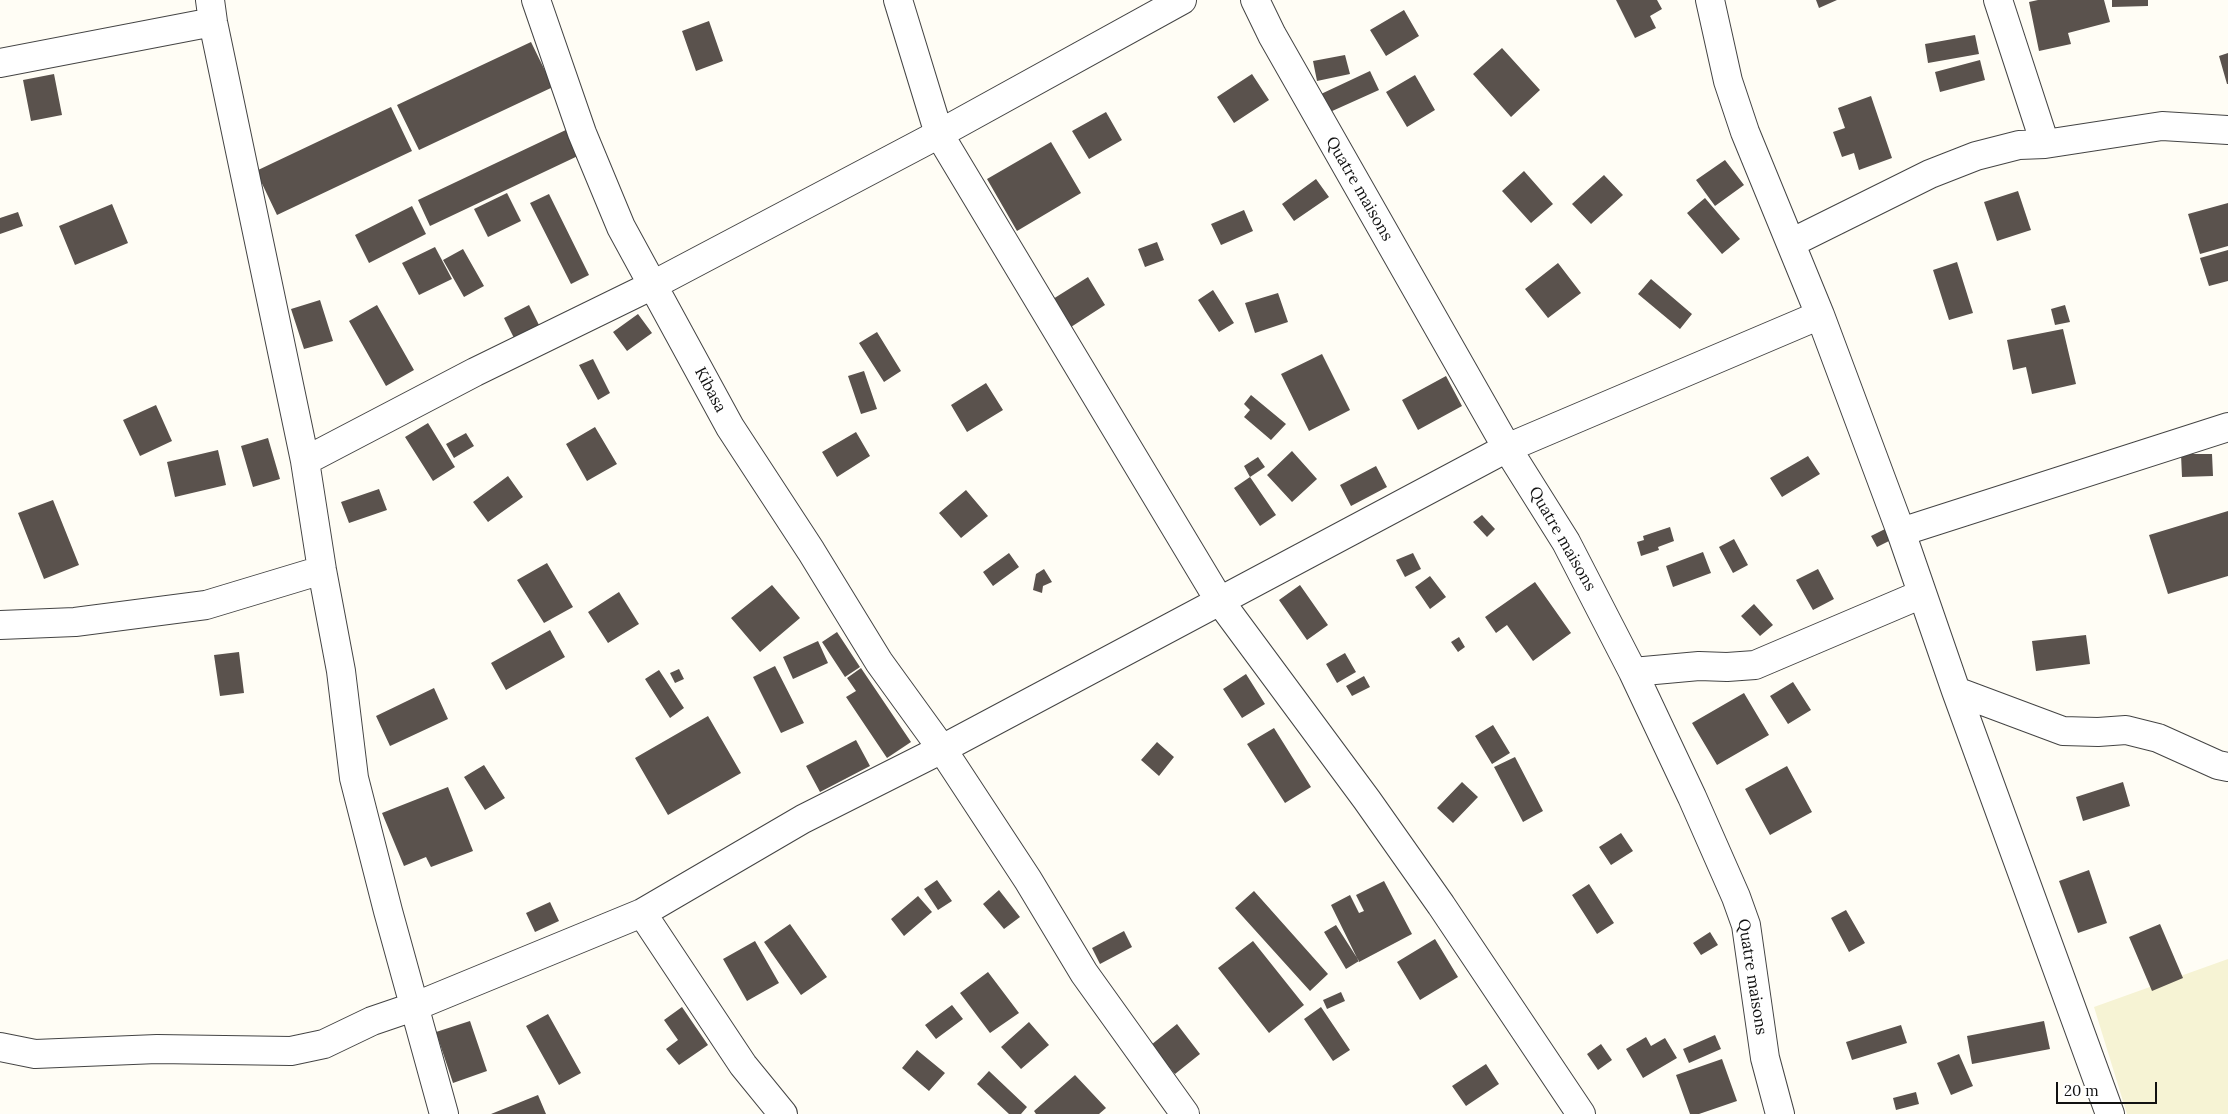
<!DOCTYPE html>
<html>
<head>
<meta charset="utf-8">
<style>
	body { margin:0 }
	#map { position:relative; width:2228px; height:1114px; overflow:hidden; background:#fffdf5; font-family:Lora,serif }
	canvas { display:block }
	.scale { position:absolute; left:2056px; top:1082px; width:101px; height:22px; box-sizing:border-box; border:2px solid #111; border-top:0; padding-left:6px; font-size:15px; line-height:18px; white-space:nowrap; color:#111; -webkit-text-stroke:4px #fff; paint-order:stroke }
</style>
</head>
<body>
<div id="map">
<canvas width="2228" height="1114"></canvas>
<div class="scale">20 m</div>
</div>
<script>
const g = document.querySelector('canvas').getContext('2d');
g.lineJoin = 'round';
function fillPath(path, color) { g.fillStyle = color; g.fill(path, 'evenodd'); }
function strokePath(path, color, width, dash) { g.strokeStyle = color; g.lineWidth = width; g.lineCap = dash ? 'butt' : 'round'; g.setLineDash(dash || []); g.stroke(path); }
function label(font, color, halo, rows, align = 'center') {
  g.font = font + ' Lora,serif'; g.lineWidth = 5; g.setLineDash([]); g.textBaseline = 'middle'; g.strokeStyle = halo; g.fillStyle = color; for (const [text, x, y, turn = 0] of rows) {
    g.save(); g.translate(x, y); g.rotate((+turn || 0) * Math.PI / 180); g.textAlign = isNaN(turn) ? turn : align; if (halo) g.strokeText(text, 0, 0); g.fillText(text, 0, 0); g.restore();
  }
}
const farmland = new Path2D(`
	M 2228,959 L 2228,1114 L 2127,1114 L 2094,1007 Z`);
const building = new Path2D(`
	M 1616,0 L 1657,0 L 1662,9 L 1650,16 L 1656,28 L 1635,38 Z
	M 1816,0 L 1837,0 L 1819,8 Z
	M 2038,0 L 2104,0 L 2110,22 L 2068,33 L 2071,44 L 2039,51 L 2029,2 Z
	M 2112,0 L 2148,0 L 2148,6 L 2112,7 Z
	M 1404,10 L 1419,36 L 1386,56 L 1370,30 Z
	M 709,21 L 723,61 L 696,71 L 682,31 Z
	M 1975,35 L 1979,54 L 1928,63 L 1925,44 Z
	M 531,42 L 553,87 L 419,150 L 397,105 Z
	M 1502,48 L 1540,90 L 1511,117 L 1473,74 Z
	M 2228,53 L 2228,84 L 2227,84 L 2219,56 Z
	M 1345,55 L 1350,74 L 1317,81 L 1313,61 Z
	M 1980,60 L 1985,80 L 1940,92 L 1935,72 Z
	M 1370,71 L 1379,90 L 1330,112 L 1321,94 Z
	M 54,74 L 62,115 L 31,121 L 23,80 Z
	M 1252,74 L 1269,100 L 1234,123 L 1217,97 Z
	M 1415,75 L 1435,110 L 1407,127 L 1386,92 Z
	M 1871,96 L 1892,158 L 1859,170 L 1854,153 L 1842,157 L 1833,132 L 1845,128 L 1838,108 Z
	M 391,107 L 412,151 L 277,215 L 256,171 Z
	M 1106,112 L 1122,140 L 1089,159 L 1072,131 Z
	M 570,128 L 582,154 L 430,226 L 418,200 Z
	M 1051,142 L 1081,193 L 1017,231 L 987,179 Z
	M 1725,160 L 1744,185 L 1715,206 L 1696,180 Z
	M 1524,171 L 1553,204 L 1531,223 L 1502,191 Z
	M 1604,175 L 1623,195 L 1591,224 L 1572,204 Z
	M 1316,179 L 1329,197 L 1294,221 L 1282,204 Z
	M 2018,191 L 2031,230 L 1997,241 L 1984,202 Z
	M 507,193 L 521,221 L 488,237 L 474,209 Z
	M 549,194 L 589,275 L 571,284 L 530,203 Z
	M 1705,198 L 1740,239 L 1722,254 L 1687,213 Z
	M 2228,203 L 2228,246 L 2200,254 L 2188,214 Z
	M 112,204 L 128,243 L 75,265 L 59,226 Z
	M 412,206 L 426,234 L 369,263 L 355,235 Z
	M 1244,210 L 1253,231 L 1221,245 L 1211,224 Z
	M 18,212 L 23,226 L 0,234 L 0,218 Z
	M 1157,242 L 1164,260 L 1145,267 L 1138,249 Z
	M 435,247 L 452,279 L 419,295 L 402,263 Z
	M 463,249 L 484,286 L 464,297 L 443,260 Z
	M 2228,250 L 2228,281 L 2209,286 L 2200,258 Z
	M 1957,262 L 1973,313 L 1949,320 L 1933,270 Z
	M 1558,263 L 1581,293 L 1548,318 L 1525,289 Z
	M 1088,277 L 1105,305 L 1071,327 L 1053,299 Z
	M 1651,279 L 1692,314 L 1680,329 L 1638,294 Z
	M 1213,290 L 1234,323 L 1219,332 L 1198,300 Z
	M 1278,293 L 1288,322 L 1255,333 L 1245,303 Z
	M 320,300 L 333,341 L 304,349 L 291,309 Z
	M 377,305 L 414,370 L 386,386 L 349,321 Z
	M 529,305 L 539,325 L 514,338 L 504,318 Z
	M 2065,305 L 2070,322 L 2055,325 L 2051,309 Z
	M 638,314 L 652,333 L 627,351 L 613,332 Z
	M 2063,329 L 2076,384 L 2032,394 L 2026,367 L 2013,370 L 2007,340 Z
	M 877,332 L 901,371 L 884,382 L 859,343 Z
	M 1322,354 L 1350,410 L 1309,431 L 1281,374 Z
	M 593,359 L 610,393 L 598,400 L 579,365 Z
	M 864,371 L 877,409 L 861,414 L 848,376 Z
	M 1446,376 L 1462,406 L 1418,430 L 1402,400 Z
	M 986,383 L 1003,410 L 967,432 L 951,405 Z
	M 1251,395 L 1286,424 L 1271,440 L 1244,417 L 1250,410 L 1244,404 Z
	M 156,405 L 172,441 L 140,456 L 123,420 Z
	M 428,423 L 455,467 L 433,481 L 405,437 Z
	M 595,427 L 617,464 L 587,481 L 566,444 Z
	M 856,432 L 870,456 L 837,477 L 822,452 Z
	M 466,433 L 474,446 L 454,458 L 446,444 Z
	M 268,438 L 280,479 L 253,487 L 241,446 Z
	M 218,450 L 226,485 L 175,497 L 167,462 Z
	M 1292,451 L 1317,479 L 1292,502 L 1267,475 Z
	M 2181,454 L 2212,454 L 2213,476 L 2182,477 Z
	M 1808,456 L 1820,474 L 1782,497 L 1770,478 Z
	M 1258,457 L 1265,467 L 1250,477 L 1276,515 L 1260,526 L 1234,488 L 1250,477 L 1244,466 Z
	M 1376,466 L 1387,487 L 1351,506 L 1340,485 Z
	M 508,476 L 523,497 L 488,522 L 473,502 Z
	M 379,489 L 387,510 L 349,523 L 341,502 Z
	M 966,490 L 988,516 L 961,538 L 939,513 Z
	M 53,500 L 79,565 L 44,579 L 18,513 Z
	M 2228,511 L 2228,576 L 2168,594 L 2149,535 Z
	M 1482,515 L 1495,529 L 1487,537 L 1473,522 Z
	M 1670,527 L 1674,541 L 1658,547 L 1659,550 L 1641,556 L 1637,542 L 1644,540 L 1643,536 Z
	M 1885,529 L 1891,540 L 1877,547 L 1871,536 Z
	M 1734,539 L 1748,565 L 1733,573 L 1719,547 Z
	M 1703,552 L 1711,573 L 1673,587 L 1666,566 Z
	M 1009,553 L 1019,567 L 993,586 L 983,572 Z
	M 1413,553 L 1421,569 L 1405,577 L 1396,560 Z
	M 547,563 L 573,607 L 544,623 L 517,580 Z
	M 1044,569 L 1052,582 L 1043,586 L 1042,593 L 1033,590 L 1036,574 Z
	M 1818,569 L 1834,599 L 1813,610 L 1796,580 Z
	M 1430,576 L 1446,597 L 1430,609 L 1415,587 Z
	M 1535,582 L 1571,633 L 1533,661 L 1507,625 L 1496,633 L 1485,617 Z
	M 772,585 L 800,618 L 760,652 L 731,618 Z
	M 1300,585 L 1328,625 L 1307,640 L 1279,600 Z
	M 619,592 L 639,624 L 608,643 L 588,612 Z
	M 1754,604 L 1773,625 L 1760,636 L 1741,616 Z
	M 550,630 L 565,657 L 506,690 L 491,663 Z
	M 837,632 L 860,667 L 845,677 L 822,642 Z
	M 2086,635 L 2090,664 L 2036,671 L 2032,641 Z
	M 1459,637 L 1465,647 L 1458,652 L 1451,642 Z
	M 818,641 L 828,663 L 793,679 L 783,657 Z
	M 239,652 L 244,693 L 220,696 L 214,655 Z
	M 1345,653 L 1356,672 L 1337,683 L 1326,664 Z
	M 775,666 L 804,723 L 781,733 L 753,677 Z
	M 861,668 L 911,742 L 887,758 L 846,697 L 856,691 L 847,678 Z
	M 679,669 L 684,679 L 675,683 L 670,673 Z
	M 659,670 L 684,708 L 670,718 L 645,679 Z
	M 1246,674 L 1265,704 L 1242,718 L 1223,689 Z
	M 1364,676 L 1370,687 L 1352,696 L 1346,686 Z
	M 1793,682 L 1811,710 L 1788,724 L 1770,696 Z
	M 434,688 L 448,719 L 390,746 L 376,716 Z
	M 1744,693 L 1769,735 L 1717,765 L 1692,723 Z
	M 708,716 L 741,773 L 668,815 L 635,758 Z
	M 1493,725 L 1510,753 L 1492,764 L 1475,736 Z
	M 1274,728 L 1311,787 L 1285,803 L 1247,744 Z
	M 856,740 L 870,766 L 820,792 L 806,766 Z
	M 1157,742 L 1174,757 L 1159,776 L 1141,760 Z
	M 1515,757 L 1543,811 L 1523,822 L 1494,767 Z
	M 484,765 L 505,798 L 485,810 L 464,777 Z
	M 1787,766 L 1812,812 L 1770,835 L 1745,789 Z
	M 1462,782 L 1478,797 L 1453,823 L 1437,808 Z
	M 2123,782 L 2130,806 L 2083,821 L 2076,797 Z
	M 448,787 L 473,851 L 431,867 L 426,857 L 404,866 L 382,813 Z
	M 1621,833 L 1633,851 L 1611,865 L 1599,847 Z
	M 2089,870 L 2107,923 L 2078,933 L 2059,881 Z
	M 937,880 L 952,901 L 938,910 L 924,889 Z
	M 1384,881 L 1412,934 L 1359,962 L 1331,905 L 1350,895 L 1359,913 L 1364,911 L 1356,895 Z
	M 1589,884 L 1614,923 L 1597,934 L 1572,895 Z
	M 999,890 L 1020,917 L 1004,929 L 983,904 Z
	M 1254,891 L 1328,974 L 1310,991 L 1235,908 Z
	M 918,896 L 932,912 L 904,936 L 891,919 Z
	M 550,902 L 559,921 L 535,932 L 526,913 Z
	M 1846,910 L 1865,943 L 1849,952 L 1831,918 Z
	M 790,924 L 827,977 L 801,995 L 764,942 Z
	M 2160,924 L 2183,978 L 2152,991 L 2129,937 Z
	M 1336,925 L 1359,961 L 1346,969 L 1324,932 Z
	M 1124,931 L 1132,947 L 1100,964 L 1092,948 Z
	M 1710,932 L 1718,945 L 1701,955 L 1693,943 Z
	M 1435,939 L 1458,977 L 1420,1000 L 1397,962 Z
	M 755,941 L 779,983 L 747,1001 L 723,959 Z
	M 1253,941 L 1304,1005 L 1269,1033 L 1218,968 Z
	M 988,972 L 1019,1013 L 990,1033 L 960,993 Z
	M 1341,992 L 1345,1001 L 1327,1009 L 1323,1000 Z
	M 952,1005 L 963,1019 L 936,1039 L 925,1025 Z
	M 682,1007 L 708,1045 L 679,1065 L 666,1049 L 678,1040 L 664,1020 Z
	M 1321,1007 L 1350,1050 L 1333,1061 L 1304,1019 Z
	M 548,1014 L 581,1073 L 559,1085 L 526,1026 Z
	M 470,1021 L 487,1071 L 453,1083 L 436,1032 Z
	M 2044,1021 L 2050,1049 L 1972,1064 L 1967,1036 Z
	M 1029,1022 L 1049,1045 L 1021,1069 L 1001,1047 Z
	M 1177,1024 L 1200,1054 L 1175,1074 L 1151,1045 Z
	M 1901,1025 L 1907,1043 L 1852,1060 L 1846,1042 Z
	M 1715,1035 L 1721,1049 L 1689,1063 L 1683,1049 Z
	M 1646,1037 L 1651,1046 L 1665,1038 L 1677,1058 L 1643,1078 L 1626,1049 Z
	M 1601,1044 L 1612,1060 L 1598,1070 L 1587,1054 Z
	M 917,1050 L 945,1073 L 929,1091 L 902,1068 Z
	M 1959,1054 L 1973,1086 L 1951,1095 L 1937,1063 Z
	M 1722,1059 L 1737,1101 L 1699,1114 L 1690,1114 L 1676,1075 Z
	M 1486,1064 L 1499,1084 L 1466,1106 L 1452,1086 Z
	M 989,1071 L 1027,1107 L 1021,1114 L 1009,1114 L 977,1084 Z
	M 1075,1075 L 1106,1108 L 1099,1114 L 1036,1114 L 1034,1111 Z
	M 1916,1092 L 1919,1104 L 1896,1110 L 1893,1098 Z
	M 538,1095 L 546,1114 L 491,1114 Z`);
const minor = new Path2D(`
	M 210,0 L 213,22 L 305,461 L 322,570 L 341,671 L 354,778 L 388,911 L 444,1114
	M 536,0 L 582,133 L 621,227 L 730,427 L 811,551 L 879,662 L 942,749 L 1028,880 L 1084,973 L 1185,1114
	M 898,0 L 939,134 L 1219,600 L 1367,800 L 1441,905 L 1581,1114
	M 1255,0 L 1272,35 L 1507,448 L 1566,542 L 1633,672 L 1692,797 L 1736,897 L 1746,925 L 1765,1058 L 1780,1114
	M 1710,0 L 1728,81 L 1745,132 L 1820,315 L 1901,532 L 1956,691 L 2110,1114
	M 1998,0 L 2045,144
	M 0,63 L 213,22
	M 1791,243 L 1930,174 L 1976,156 L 2019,145 L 2045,144 L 2162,126 L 2228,130
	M 305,461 L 475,372 L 653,285 L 939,134 L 1182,0
	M 1901,532 L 2228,427
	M 0,625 L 75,622 L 206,605 L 322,570
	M 1633,672 L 1699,666 L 1727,667 L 1755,665 L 1922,594
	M 1956,691 L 2063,731 L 2098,732 L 2126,730 L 2158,738 L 2218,765 L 2228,767
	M 642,913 L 743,1065 L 783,1114
	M 0,1047 L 35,1054 L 157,1049 L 291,1051 L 324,1044 L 372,1021 L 416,1006 L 642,913 L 803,819 L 942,749 L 1507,448 L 1820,315`);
const streetNames = [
	["Quatre maisons",1359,189,60],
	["Kibasa",710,390,62],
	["Quatre maisons",1562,539,60],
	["Quatre maisons",1752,977,81]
];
fillPath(farmland, '#f6f3d4');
fillPath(building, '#5a524d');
strokePath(minor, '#444', 30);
strokePath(minor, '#fff', 28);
label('16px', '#111', '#fff', streetNames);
</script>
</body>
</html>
